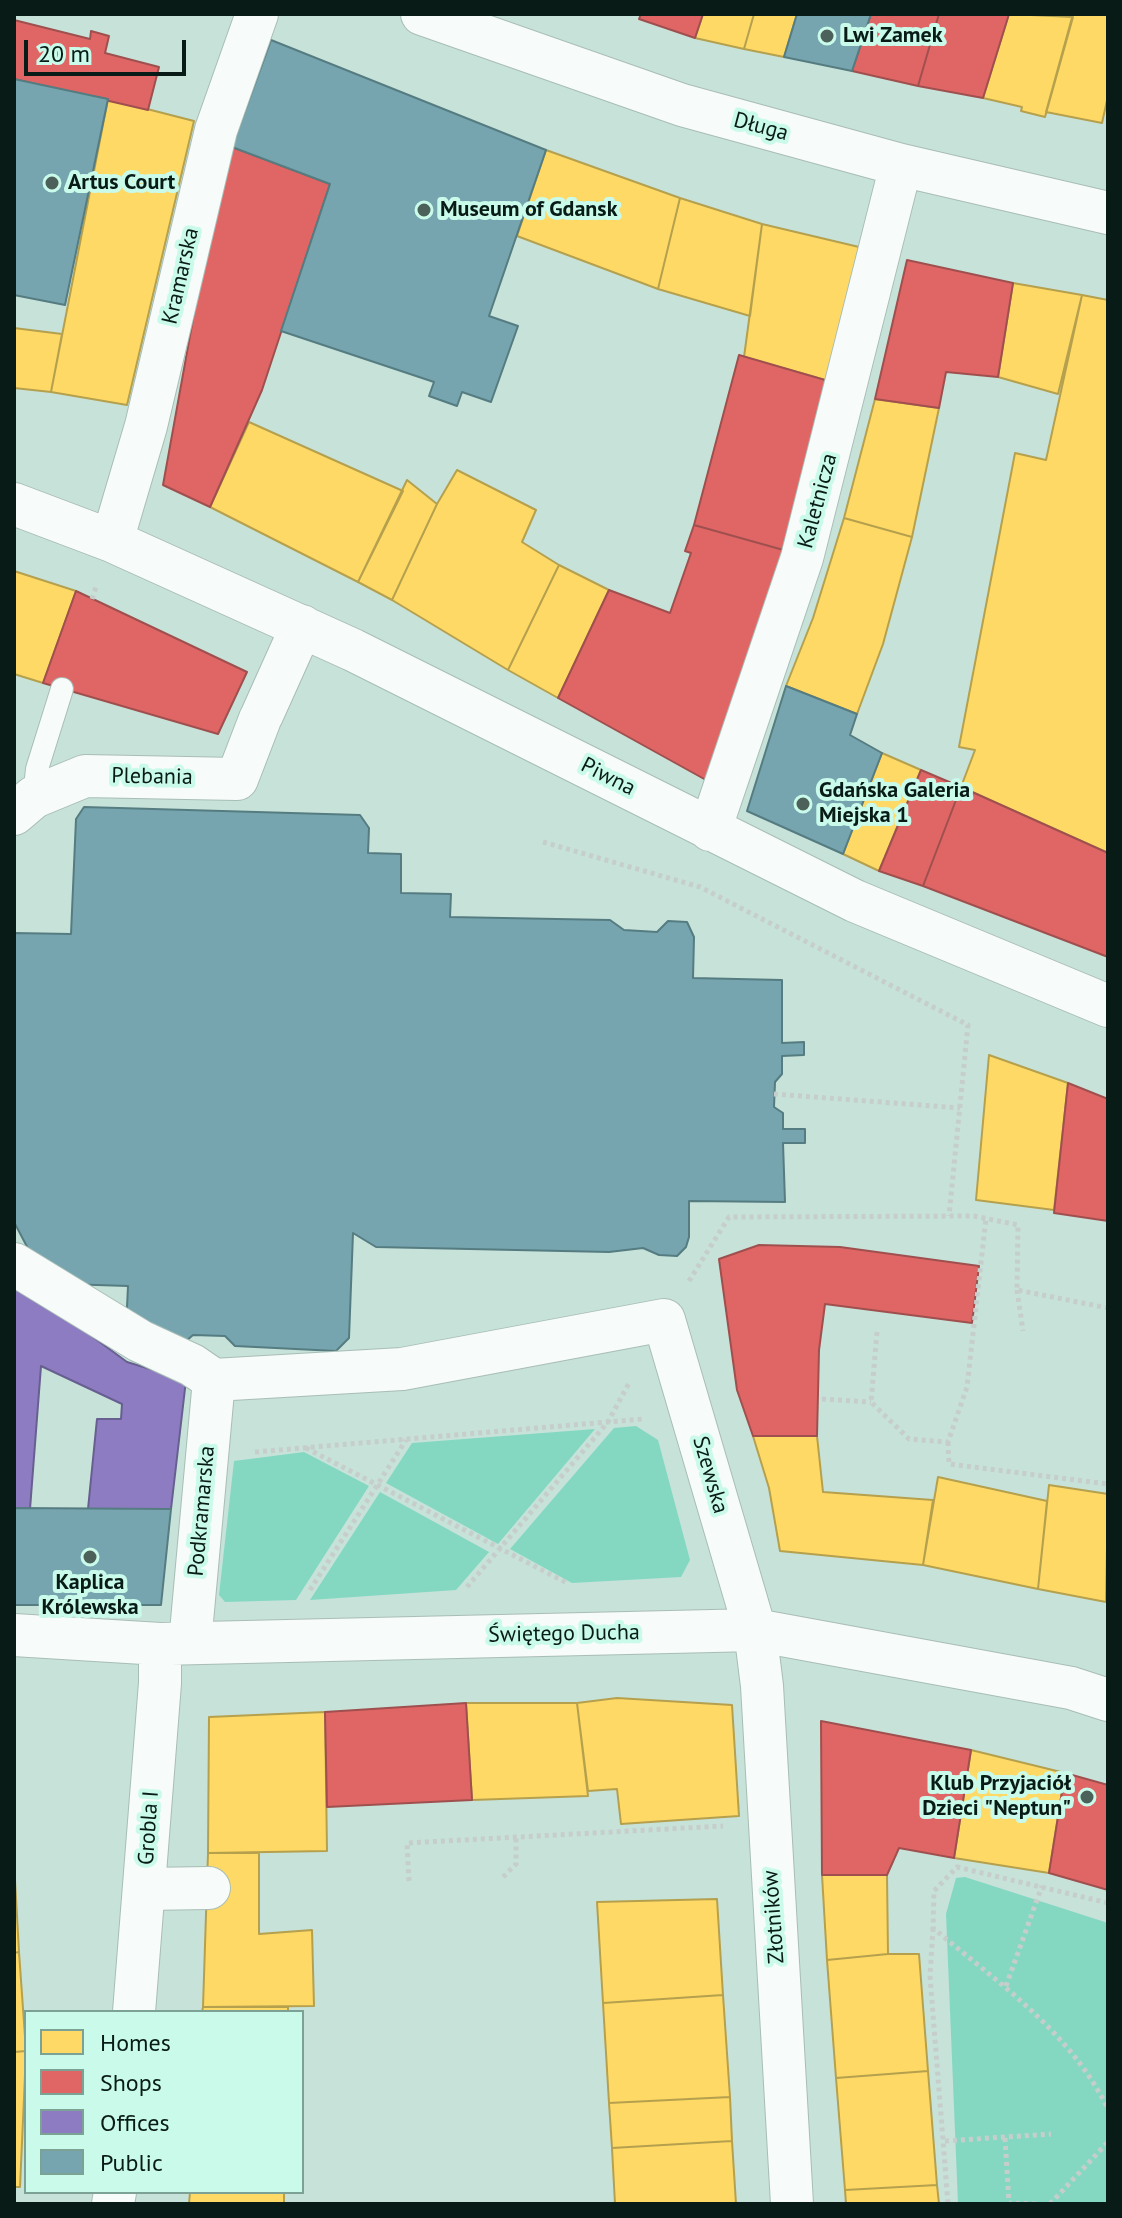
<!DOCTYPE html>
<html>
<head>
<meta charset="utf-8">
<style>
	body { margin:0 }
	#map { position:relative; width:1122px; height:2218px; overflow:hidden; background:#c7e2d9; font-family:"PT Sans",sans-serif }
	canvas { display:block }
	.frame { position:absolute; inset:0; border:16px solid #081b16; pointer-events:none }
	.legend { position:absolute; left:24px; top:2010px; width:280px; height:184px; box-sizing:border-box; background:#c9faea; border:2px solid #7ca195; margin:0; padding:10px 14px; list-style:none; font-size:24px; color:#081b16 }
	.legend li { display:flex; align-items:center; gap:16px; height:40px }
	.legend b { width:40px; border:2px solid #7ca195 }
	.scale { position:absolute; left:24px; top:40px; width:162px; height:36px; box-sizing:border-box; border:4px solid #081b16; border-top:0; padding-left:10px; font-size:24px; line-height:28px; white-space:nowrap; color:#081b16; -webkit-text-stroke:6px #c9faea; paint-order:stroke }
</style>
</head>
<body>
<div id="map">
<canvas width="1122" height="2218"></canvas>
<div class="frame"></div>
<ul class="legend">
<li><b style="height:22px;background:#ffd966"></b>Homes</li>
<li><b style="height:22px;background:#e06666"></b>Shops</li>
<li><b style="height:22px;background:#8e7cc3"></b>Offices</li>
<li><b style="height:22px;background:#76a5af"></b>Public</li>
</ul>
<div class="scale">20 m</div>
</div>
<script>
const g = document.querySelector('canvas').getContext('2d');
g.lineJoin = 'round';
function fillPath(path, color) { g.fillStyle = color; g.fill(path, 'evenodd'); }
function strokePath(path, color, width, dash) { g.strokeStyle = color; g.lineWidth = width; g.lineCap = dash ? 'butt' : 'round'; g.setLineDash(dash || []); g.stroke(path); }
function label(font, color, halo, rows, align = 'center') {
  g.font = font + ' "PT Sans",sans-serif'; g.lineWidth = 8; g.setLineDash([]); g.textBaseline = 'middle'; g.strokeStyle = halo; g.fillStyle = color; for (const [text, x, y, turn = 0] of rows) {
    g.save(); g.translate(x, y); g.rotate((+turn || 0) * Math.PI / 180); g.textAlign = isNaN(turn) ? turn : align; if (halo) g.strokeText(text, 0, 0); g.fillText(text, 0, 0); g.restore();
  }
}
const green = new Path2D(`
	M 636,1426 L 658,1440 L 690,1560 L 681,1577 L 572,1583 L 510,1549 L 614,1428 Z
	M 595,1429 L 498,1544 L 386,1483 L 412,1443 Z
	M 304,1452 L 369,1486 L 296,1600 L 225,1602 L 219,1595 L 234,1461 Z
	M 380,1492 L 489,1552 L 456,1590 L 310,1600 Z
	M 965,1877 L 1108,1923 L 1108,2204 L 958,2204 L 946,1914 L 956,1878 Z`);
const homes = new Path2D(`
	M 703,14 L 754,14 L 744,49 L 695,38 Z
	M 754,14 L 797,14 L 784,57 L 744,49 Z
	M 1009,14 L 1073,17 L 1045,117 L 1021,111 L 1022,107 L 983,98 Z
	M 1073,14 L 1108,14 L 1108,96 L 1102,123 L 1046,112 Z
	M 108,99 L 194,121 L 127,405 L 51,392 Z
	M 546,150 L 680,198 L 658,289 L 517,236 Z
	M 680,198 L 762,224 L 750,316 L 658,289 Z
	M 762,224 L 859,247 L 832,382 L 744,357 Z
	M 1013,283 L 1082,295 L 1058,394 L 998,377 Z
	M 1082,295 L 1108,300 L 1108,853 L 961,787 L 975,750 L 959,747 L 1015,453 L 1046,460 Z
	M 14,328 L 62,334 L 51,392 L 14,388 Z
	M 875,399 L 939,408 L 912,537 L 844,518 Z
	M 249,422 L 403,491 L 358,582 L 210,507 Z
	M 457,470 L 536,510 L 522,542 L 559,565 L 508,670 L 392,600 L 437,504 Z
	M 407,480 L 437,504 L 392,600 L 358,582 Z
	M 844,518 L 912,537 L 883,644 L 857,714 L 786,686 L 813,618 Z
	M 559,565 L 609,590 L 558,698 L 508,670 Z
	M 14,571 L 76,591 L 43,683 L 14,674 Z
	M 882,753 L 921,770 L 879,871 L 843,854 Z
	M 989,1055 L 1068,1083 L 1054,1210 L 976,1200 Z
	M 753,1436 L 817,1436 L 823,1492 L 933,1500 L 923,1565 L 780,1551 L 769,1488 Z
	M 938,1477 L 1047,1501 L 1038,1589 L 923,1565 Z
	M 1049,1485 L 1108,1494 L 1106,1602 L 1038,1589 Z
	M 617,1698 L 732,1705 L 739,1816 L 621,1824 L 617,1789 L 588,1791 L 577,1703 Z
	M 466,1703 L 577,1703 L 588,1796 L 472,1800 Z
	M 325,1712 L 327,1851 L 208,1853 L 209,1717 Z
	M 971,1750 L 1065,1773 L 1049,1873 L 954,1858 Z
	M 208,1853 L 259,1853 L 259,1934 L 312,1930 L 314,2006 L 203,2007 Z
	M 14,1862 L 19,1952 L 14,1953 Z
	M 822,1875 L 887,1875 L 888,1954 L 827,1960 Z
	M 717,1899 L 723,1995 L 603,2003 L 597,1902 Z
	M 19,1952 L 26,2051 L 14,2052 L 14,1953 Z
	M 888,1954 L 919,1954 L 928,2071 L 836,2078 L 827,1960 Z
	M 723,1995 L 730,2097 L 609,2103 L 603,2003 Z
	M 203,2007 L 288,2007 L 288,2012 L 202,2012 Z
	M 26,2051 L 24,2098 L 20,2187 L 14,2187 L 14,2052 Z
	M 928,2071 L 937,2185 L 845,2190 L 836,2078 Z
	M 730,2097 L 732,2141 L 612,2148 L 609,2103 Z
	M 732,2141 L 736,2204 L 615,2204 L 612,2148 Z
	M 937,2185 L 939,2204 L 846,2204 L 845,2190 Z
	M 190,2192 L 284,2192 L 284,2204 L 189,2204 Z`);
const shops = new Path2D(`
	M 641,14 L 703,14 L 695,38 L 639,19 Z
	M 871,14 L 939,14 L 918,86 L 852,71 Z
	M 939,14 L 1009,14 L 983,98 L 918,86 Z
	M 14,20 L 90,39 L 91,31 L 109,36 L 105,53 L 159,67 L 148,110 L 14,79 Z
	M 232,147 L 330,184 L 262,390 L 210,507 L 163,485 L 197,297 Z
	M 907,260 L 1013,283 L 998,377 L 946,372 L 939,408 L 875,399 Z
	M 739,355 L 832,382 L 787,551 L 694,525 Z
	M 694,525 L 787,551 L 715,785 L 558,698 L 609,590 L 670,613 L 691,553 L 685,551 Z
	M 76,591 L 247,672 L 218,734 L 43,683 Z
	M 921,770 L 961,787 L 923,886 L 879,871 Z
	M 961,787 L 1108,853 L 1108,957 L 923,886 Z
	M 1068,1083 L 1108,1099 L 1108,1221 L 1054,1213 Z
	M 759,1245 L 840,1247 L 979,1266 L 972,1323 L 825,1304 L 819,1350 L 817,1436 L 753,1436 L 737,1390 L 719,1259 Z
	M 466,1703 L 472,1800 L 327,1807 L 325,1712 Z
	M 821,1721 L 971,1750 L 954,1858 L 899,1848 L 887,1875 L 822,1875 Z
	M 1065,1773 L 1108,1785 L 1108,1890 L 1049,1873 Z`);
const offices = new Path2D(`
	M 14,1279 L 127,1362 L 186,1380 L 171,1509 L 88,1509 L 97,1419 L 121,1419 L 122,1404 L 41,1366 L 30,1509 L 14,1508 Z`);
const public = new Path2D(`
	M 797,14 L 871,14 L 852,71 L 784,57 Z
	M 271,40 L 546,150 L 489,316 L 518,326 L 491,402 L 462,392 L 457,406 L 429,396 L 434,382 L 281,331 L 330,184 L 232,147 Z
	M 14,79 L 108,99 L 65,305 L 14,295 Z
	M 786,686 L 857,714 L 850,735 L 882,753 L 843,854 L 747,811 Z
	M 84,807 L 360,815 L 369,828 L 368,853 L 401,854 L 401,893 L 451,894 L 450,917 L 610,920 L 624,930 L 657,932 L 668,921 L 687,922 L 694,937 L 693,978 L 782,980 L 782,1043 L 804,1042 L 804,1055 L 782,1056 L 782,1074 L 775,1082 L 774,1107 L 783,1113 L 783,1129 L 805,1129 L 805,1143 L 783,1143 L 785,1202 L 689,1201 L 689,1237 L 686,1247 L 677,1256 L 659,1255 L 643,1248 L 609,1252 L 376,1247 L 353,1233 L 349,1338 L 336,1351 L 235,1346 L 225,1336 L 193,1335 L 185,1342 L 126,1329 L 128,1286 L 65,1284 L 33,1258 L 14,1222 L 14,933 L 71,934 L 76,819 Z
	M 14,1508 L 171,1509 L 161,1605 L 14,1605 Z`);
const path = new Path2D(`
	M 92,599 L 96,587
	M 543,842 L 700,887 L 968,1025 L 949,1216
	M 774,1094 L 960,1108
	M 689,1281 L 729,1217 L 974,1216 L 1018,1225 L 1017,1290 L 1108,1308
	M 1017,1290 L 1023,1331
	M 877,1332 L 871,1402 L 909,1439 L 948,1442 L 967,1387 L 986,1218
	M 822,1399 L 871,1402
	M 948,1442 L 949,1464 L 1108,1484
	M 306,1448 L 567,1583
	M 255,1452 L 643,1419
	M 467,1587 L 608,1422 L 629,1383
	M 310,1590 L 406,1440
	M 503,1877 L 516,1864 L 516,1836
	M 409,1881 L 407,1843 L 723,1826
	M 1108,1903 L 957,1867 L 934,1891 L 933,1928 C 997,1982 1070,2031 1108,2109
	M 933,1928 L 930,1976 L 948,2204
	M 1006,1986 L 1042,1886
	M 1005,2138 L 1009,2203 L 1038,2204
	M 945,2141 L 1051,2134
	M 1050,2204 L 1108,2142`);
const lane = new Path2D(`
	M 34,797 L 37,769 L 62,689`);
const street = new Path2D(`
	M 422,14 L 682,105 L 901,165 L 1108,213
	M 14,504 L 112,541 L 353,650 L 855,901 L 1108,1006
	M 112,541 L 146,426 L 216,130 L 257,14
	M 262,715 L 302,626
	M 14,814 L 34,797 L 85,776 L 237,779 L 260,719
	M 710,830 L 802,558 L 901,165
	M 14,1264 L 140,1341 L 192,1365 L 214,1380
	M 214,1380 L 402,1369 L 664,1320 L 755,1630 L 762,1686 L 792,2204
	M 14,1635 L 160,1644 L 755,1630 L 1071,1688 L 1108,1700
	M 190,1643 L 214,1380
	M 145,1889 L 209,1888
	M 134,2012 L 160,1683 L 160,1644
	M 113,2204 L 115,2192`);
const markers = [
	[827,36,8,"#4b615a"],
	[52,183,8,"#4b615a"],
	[424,210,8,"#4b615a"],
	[803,804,8,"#4b615a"],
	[90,1557,8,"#4b615a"],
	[1087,1797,8,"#4b615a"]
];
const poiNames = [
	["Lwi Zamek",843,36],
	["Artus Court",68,183],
	["Museum of Gdansk",440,210],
	["Gdańska Galeria",819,791],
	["Miejska 1",819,816],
	["Kaplica",90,1583,"center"],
	["Królewska",90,1608,"center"],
	["Klub Przyjaciół",1071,1784,"right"],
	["Dzieci \"Neptun\"",1071,1809,"right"]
];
const streetNames = [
	["Długa",761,127,15],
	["Kramarska",181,276,-77],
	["Kaletnicza",818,501,-75],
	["Plebania",152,777,1],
	["Piwna",608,777,27],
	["Szewska",710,1475,74],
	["Podkramarska",202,1511,-85],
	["Świętego Ducha",564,1634,-1],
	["Grobla I",149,1828,-86],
	["Złotników",774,1917,-94]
];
fillPath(green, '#84d8c2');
fillPath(homes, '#ffd966');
strokePath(homes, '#b5a04e', 2);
fillPath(shops, '#e06666');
strokePath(shops, '#9f504e', 2);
fillPath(offices, '#8e7cc3');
strokePath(offices, '#665f8f', 2);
fillPath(public, '#76a5af');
strokePath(public, '#557c81', 2);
strokePath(lane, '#a8bdb6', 24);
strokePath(street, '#a8bdb6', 44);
strokePath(path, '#c6cecb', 5, [4, 4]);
strokePath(lane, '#f7fbf9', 22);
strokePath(street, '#f7fbf9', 42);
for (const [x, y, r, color] of markers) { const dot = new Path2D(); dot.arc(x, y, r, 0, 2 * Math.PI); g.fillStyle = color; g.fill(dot); strokePath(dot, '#c9faea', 3); }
label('bold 22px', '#081b16', '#c9faea', poiNames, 'left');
label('22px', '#081b16', '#c9faea', streetNames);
</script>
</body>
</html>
